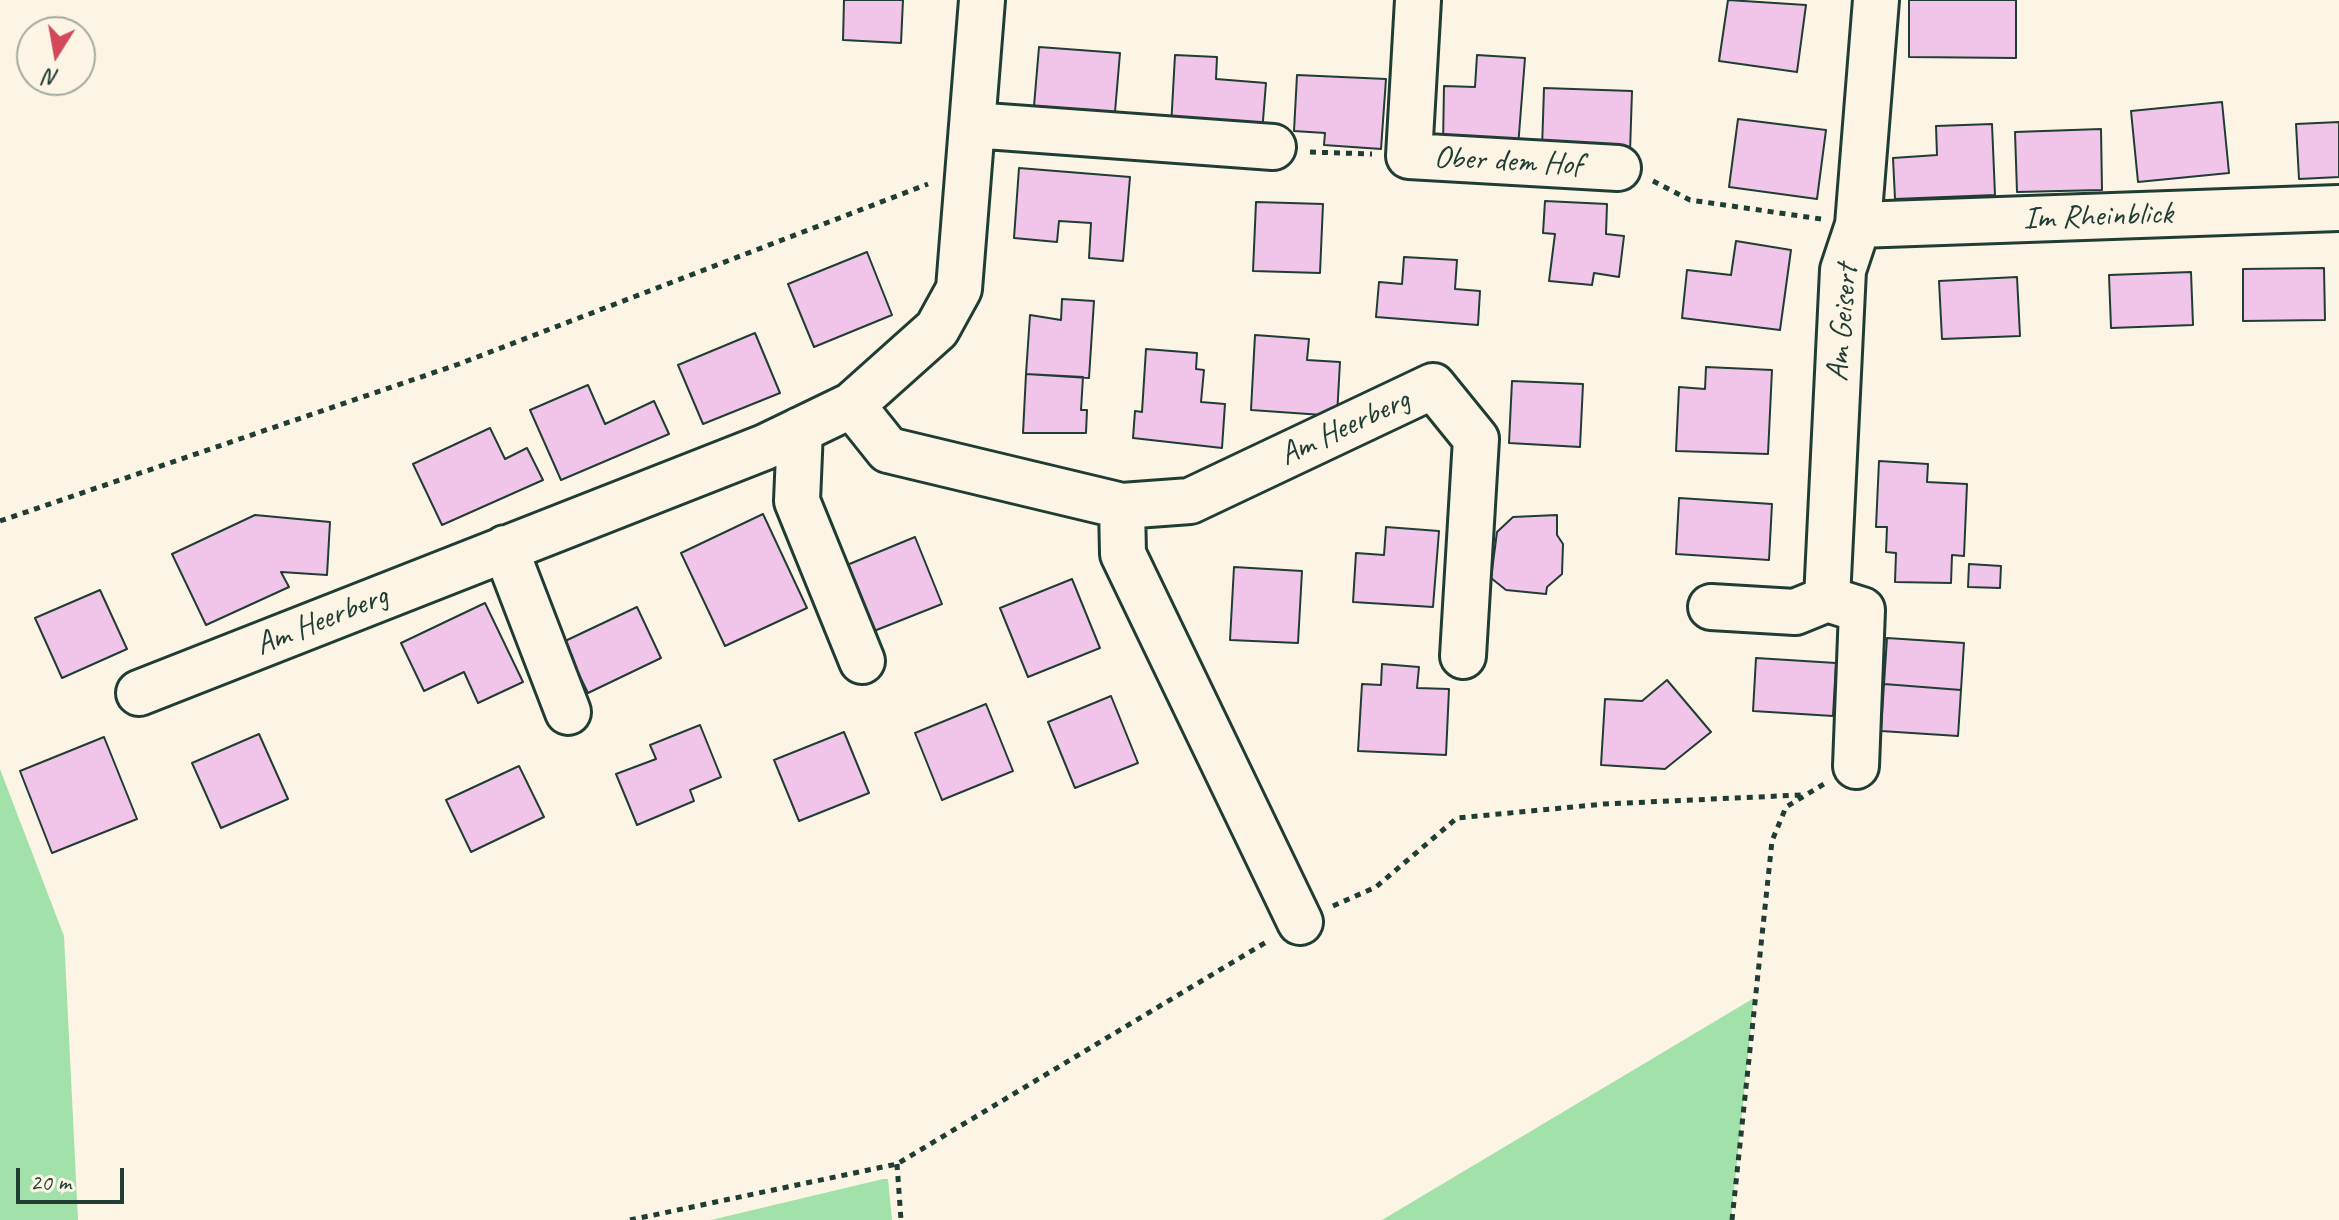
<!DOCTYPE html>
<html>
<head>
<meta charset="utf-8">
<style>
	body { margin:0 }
	#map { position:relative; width:2339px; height:1220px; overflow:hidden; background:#fcf5e5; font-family:Caveat,sans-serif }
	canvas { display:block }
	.north { position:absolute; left:16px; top:16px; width:80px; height:80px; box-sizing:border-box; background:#fcf5e5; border:2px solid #a4ab9e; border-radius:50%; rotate:191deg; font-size:22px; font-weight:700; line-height:32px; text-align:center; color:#1f3d34 }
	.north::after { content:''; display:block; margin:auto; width:28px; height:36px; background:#d1495b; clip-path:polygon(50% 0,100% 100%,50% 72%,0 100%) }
	.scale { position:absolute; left:16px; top:1168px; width:108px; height:36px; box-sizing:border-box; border:4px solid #1f3d34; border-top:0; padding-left:10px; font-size:24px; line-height:28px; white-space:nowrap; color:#1f3d34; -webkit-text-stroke:6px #fcf5e5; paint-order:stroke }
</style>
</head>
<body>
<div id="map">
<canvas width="2339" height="1220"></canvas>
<div class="north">N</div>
<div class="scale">20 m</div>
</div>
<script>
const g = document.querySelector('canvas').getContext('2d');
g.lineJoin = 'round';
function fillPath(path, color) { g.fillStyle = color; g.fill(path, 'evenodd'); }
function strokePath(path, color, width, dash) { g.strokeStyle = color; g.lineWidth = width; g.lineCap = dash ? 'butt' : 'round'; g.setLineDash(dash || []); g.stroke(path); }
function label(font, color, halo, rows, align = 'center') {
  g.font = font + ' Caveat,sans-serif'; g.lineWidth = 6; g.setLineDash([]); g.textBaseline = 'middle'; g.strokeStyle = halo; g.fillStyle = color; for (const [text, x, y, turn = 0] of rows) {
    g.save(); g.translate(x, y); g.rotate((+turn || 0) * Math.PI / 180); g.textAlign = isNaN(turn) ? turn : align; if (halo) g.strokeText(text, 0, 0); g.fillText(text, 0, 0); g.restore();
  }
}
const green = new Path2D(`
	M 0,769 L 64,936 L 78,1220 L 0,1220 Z
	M 1754,998 L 1731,1220 L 1382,1220 Z
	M 883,1179 L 888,1179 L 892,1220 L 711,1220 Z`);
const building = new Path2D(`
	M 844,0 L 903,0 L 901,43 L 843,40 Z
	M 1728,0 L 1806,5 L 1797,72 L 1719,61 Z
	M 1909,0 L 2016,0 L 2016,58 L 1909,57 Z
	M 1039,47 L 1120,53 L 1115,112 L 1034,106 Z
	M 1175,55 L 1217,57 L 1216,79 L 1266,83 L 1262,133 L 1171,127 Z
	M 1477,55 L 1525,58 L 1518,147 L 1443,145 L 1444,86 L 1475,87 Z
	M 1297,75 L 1386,79 L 1381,149 L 1324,145 L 1325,133 L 1294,131 Z
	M 1544,88 L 1632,91 L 1630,152 L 1542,149 Z
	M 2222,102 L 2229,173 L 2138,182 L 2131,111 Z
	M 1738,119 L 1826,130 L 1817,199 L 1729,187 Z
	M 2339,122 L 2339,177 L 2299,179 L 2296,124 Z
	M 1992,124 L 1995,195 L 1895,199 L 1893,158 L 1937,155 L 1936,126 Z
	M 2101,129 L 2102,190 L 2017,192 L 2015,132 Z
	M 1019,168 L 1130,177 L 1123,261 L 1089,258 L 1091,223 L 1059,221 L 1057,242 L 1014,238 Z
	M 1545,201 L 1607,204 L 1606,234 L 1624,236 L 1619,277 L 1594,273 L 1592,285 L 1549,281 L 1555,234 L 1543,233 Z
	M 1256,202 L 1323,204 L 1320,273 L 1253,271 Z
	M 1736,241 L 1791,250 L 1780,330 L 1682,318 L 1687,270 L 1731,275 Z
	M 867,252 L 892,315 L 814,347 L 788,284 Z
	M 1404,257 L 1457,260 L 1455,289 L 1480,291 L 1478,325 L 1376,317 L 1379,282 L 1402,284 Z
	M 2324,268 L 2325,320 L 2243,321 L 2243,269 Z
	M 2191,272 L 2193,325 L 2111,328 L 2109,275 Z
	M 2017,277 L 2020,336 L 1942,339 L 1939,281 Z
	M 1062,299 L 1094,301 L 1089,378 L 1026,374 L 1030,315 L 1061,320 Z
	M 755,333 L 780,393 L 703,424 L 678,365 Z
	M 1255,335 L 1309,339 L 1307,360 L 1340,362 L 1337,416 L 1251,410 Z
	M 1146,349 L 1197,353 L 1196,369 L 1204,370 L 1201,402 L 1225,404 L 1222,448 L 1133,438 L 1135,411 L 1142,412 Z
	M 1706,367 L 1772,370 L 1768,454 L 1676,451 L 1679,387 L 1705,389 Z
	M 1026,374 L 1083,377 L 1081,410 L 1087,410 L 1086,433 L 1023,433 Z
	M 1512,381 L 1583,384 L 1580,447 L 1509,443 Z
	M 588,385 L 605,424 L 654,401 L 669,434 L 561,480 L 530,410 Z
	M 490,428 L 505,459 L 527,448 L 543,480 L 442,525 L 413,464 Z
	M 1879,461 L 1928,464 L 1927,482 L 1967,484 L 1964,556 L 1952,555 L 1951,583 L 1895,582 L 1896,553 L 1886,552 L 1887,527 L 1876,527 Z
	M 1679,498 L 1772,504 L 1769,560 L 1676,554 Z
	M 763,514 L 807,608 L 725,646 L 681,553 Z
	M 255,515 L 330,522 L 327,575 L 281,572 L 289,587 L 206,625 L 172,554 Z
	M 1557,515 L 1557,535 L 1563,544 L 1562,574 L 1547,587 L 1546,594 L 1506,590 L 1491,578 L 1497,532 L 1513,517 Z
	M 1386,527 L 1439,531 L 1433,607 L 1353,602 L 1356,553 L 1384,555 Z
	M 915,537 L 942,604 L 874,631 L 847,565 Z
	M 1969,564 L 2001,566 L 2000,588 L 1968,587 Z
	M 1234,567 L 1302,571 L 1298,643 L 1230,640 Z
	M 1072,579 L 1100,648 L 1028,677 L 1000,608 Z
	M 100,590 L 127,649 L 62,678 L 35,618 Z
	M 485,603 L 523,682 L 478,703 L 464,672 L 424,691 L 401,643 Z
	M 637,607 L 661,658 L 588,693 L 563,642 Z
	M 1887,638 L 1964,643 L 1961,690 L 1884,684 Z
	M 1756,658 L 1836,663 L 1833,716 L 1753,711 Z
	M 1382,664 L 1419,667 L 1417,688 L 1449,689 L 1446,755 L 1358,751 L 1362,684 L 1381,685 Z
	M 1667,680 L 1711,732 L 1665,769 L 1601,765 L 1605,699 L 1642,701 Z
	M 1884,684 L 1961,690 L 1958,736 L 1881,731 Z
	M 1111,696 L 1138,763 L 1075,788 L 1048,722 Z
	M 986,704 L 1013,771 L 942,800 L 915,733 Z
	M 700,725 L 721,777 L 690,790 L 694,801 L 637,825 L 616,774 L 656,759 L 650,745 Z
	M 844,732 L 869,793 L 799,821 L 774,760 Z
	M 259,734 L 288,799 L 221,828 L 192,763 Z
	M 104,737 L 137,819 L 52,853 L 20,771 Z
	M 519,766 L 544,817 L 471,852 L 446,800 Z`);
const path = new Path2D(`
	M 1310,152 L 1372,154
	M 1653,181 L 1690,200 L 1821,219
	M 0,521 L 459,364 L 928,184
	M 1333,906 L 1376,887 L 1457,818 L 1604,804 L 1801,795
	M 897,1164 L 901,1220
	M 630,1220 L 897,1164 L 1268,941
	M 1732,1220 L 1772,841 L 1786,807 L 1824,784`);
const minor = new Path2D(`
	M 1418,0 L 1409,156 L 1618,168
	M 972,125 L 1273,147
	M 1858,225 L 2339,208
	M 852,405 L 888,450 L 1122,506 L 1190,501 L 1433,386 L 1476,439 L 1463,656
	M 800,430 L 797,501 L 862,661
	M 1122,506 L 1123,554 L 1300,922
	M 505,548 L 568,712
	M 1827,599 L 1843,270 L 1858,225 L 1876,0
	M 1711,607 L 1795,612 L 1827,599 L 1862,610 L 1856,766
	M 139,693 L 765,447 L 852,405 L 937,329 L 959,289 L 982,0`);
const streetNames = [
	["Ober dem Hof",1508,162,3],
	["Im Rheinblick",2098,217,-2],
	["Am Geisert",1843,323,-85],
	["Am Heerberg",1345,428,-25],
	["Am Heerberg",322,621,-22]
];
fillPath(green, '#a2e1a9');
fillPath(building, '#f1c4e9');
strokePath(building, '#1f3d34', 2);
strokePath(minor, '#1f3d34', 50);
strokePath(path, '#1f3d34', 5, [6, 6]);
strokePath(minor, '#fcf5e5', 44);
label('32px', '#1f3d34', '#fcf5e5', streetNames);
</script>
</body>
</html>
